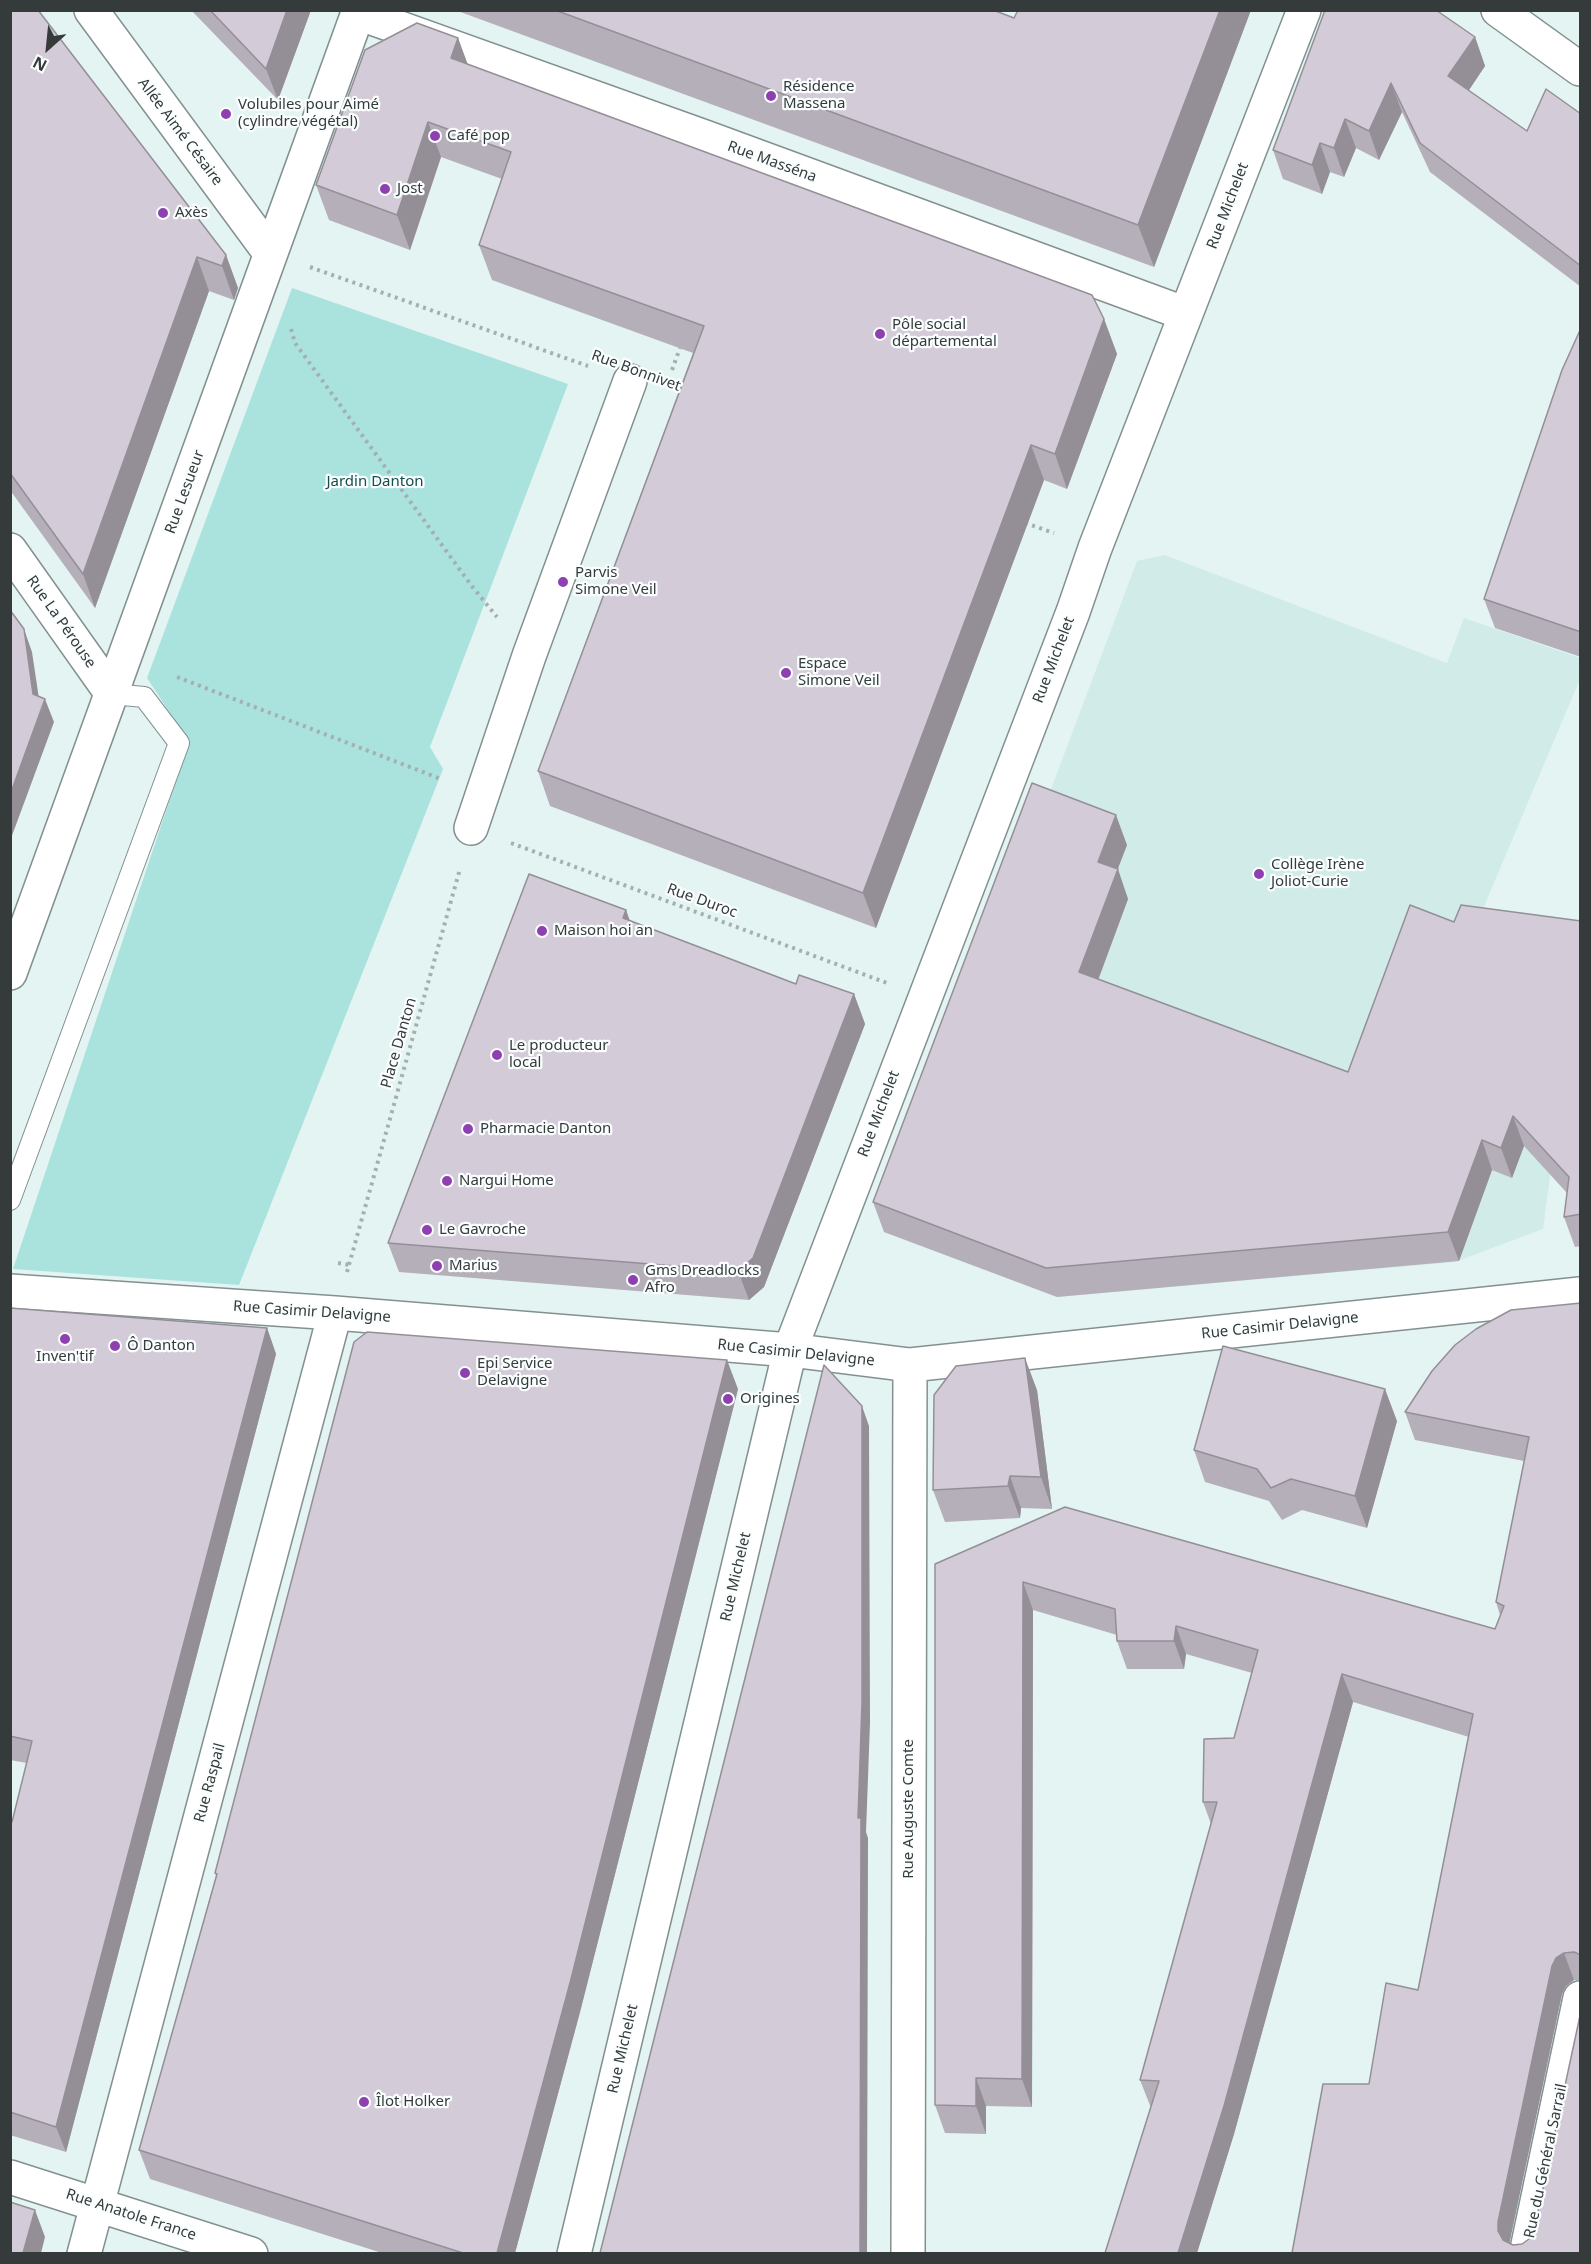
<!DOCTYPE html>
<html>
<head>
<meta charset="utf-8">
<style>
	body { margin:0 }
	#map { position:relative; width:1591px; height:2264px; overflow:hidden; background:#e4f4f3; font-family:"Noto Sans",sans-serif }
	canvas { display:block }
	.frame { position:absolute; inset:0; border:12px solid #343b3a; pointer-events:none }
	.north { position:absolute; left:18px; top:18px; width:60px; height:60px; -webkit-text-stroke:4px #fbfefe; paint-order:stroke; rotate:207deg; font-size:16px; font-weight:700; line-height:24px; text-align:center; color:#343b3a }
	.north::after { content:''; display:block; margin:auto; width:21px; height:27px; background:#343b3a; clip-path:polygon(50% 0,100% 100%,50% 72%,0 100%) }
</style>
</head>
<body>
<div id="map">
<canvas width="1591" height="2264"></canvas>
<div class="frame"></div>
<div class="north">N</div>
</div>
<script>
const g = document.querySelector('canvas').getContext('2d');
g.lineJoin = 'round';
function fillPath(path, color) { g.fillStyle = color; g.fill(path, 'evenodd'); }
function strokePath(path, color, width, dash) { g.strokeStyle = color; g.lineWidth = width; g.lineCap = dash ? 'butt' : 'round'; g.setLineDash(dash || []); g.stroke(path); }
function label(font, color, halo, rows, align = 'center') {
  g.font = font + ' "Noto Sans",sans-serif'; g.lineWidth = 4.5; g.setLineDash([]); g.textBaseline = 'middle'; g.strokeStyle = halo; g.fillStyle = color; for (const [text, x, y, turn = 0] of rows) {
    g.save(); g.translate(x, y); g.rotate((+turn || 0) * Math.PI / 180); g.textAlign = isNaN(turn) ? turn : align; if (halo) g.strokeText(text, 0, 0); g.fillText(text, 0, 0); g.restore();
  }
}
const built = new Path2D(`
	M 1165,555 L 1447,663 L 1464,618 L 1580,658 L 1580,679 L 1472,935 L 1559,1109 L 1543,1229 L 1455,1262 L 1057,1297 L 884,1232 L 1137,561 Z`);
const green = new Path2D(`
	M 292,288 L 568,384 L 430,747 L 443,769 L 239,1285 L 13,1269 L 189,742 L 147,678 Z`);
const path = new Path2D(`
	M 310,267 L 588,366
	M 291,329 L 295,343 L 471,585 L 497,617
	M 672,370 L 680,348
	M 1025,523 L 1054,533
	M 177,677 L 441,779
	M 511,843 L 887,983
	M 338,1263 L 349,1265
	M 347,1272 L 460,869`);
const lane = new Path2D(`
	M 10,1200 L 179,743 L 144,697 L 112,694`);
const street = new Path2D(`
	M 91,10 L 270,253
	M 1498,10 L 1580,69
	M 358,13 L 705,137 L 1186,314
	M 10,550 L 112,694
	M 471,828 L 529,656 L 630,381
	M 10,973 L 359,10
	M 10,1291 L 335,1313 L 790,1350 L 910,1365 L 1580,1294
	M 10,2177 L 251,2254
	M 84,2254 L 335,1313
	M 574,2254 L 790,1350 L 1073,612 L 1095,548 L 1304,10
	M 908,2254 L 910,1365
	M 1526,2254 L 1580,1998`);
const wall = new Path2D(`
	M 10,10 L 226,255 L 238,288 L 234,300 L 209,291 L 95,608 L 10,490 Z
	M 191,10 L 311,10 L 278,100 Z
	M 455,10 L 993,10 L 1014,18 L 1251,10 L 1154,267 Z
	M 1475,37 L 1485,66 L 1469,90 L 1527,131 L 1581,114 L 1581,287 L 1430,172 L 1402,112 L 1379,160 L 1356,148 L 1344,177 L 1330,172 L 1322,194 L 1283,179 L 1273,150 Z
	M 458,38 L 467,64 L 1104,319 L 1117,354 L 1067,489 L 1044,480 L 876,928 L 550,806 L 538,771 L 693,353 L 492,280 L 479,245 L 502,179 L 441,157 L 410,250 L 329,220 L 316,185 Z
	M 1581,328 L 1581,657 L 1495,628 L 1484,599 Z
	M 1127,845 L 1117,869 L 1128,899 L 1098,979 L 1348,1072 L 1454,922 L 1581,921 L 1581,1246 L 1575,1247 L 1564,1217 L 1567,1193 L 1524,1146 L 1512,1178 L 1492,1170 L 1459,1261 L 1057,1297 L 884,1232 L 873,1202 Z
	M 626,910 L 630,921 L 796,984 L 854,994 L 865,1024 L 764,1287 L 749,1300 L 399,1272 L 388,1243 Z
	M 1581,1303 L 1581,1980 L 1574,1980 L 1566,1986 L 1562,1994 L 1509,2243 L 1513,2245 L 1581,2253 L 1292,2253 L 1369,2084 L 1418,1990 L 1469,1737 L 1353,1702 L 1234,2134 L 1197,2253 L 1105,2253 L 1151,2108 L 1140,2080 L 1211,1824 L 1203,1802 L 1234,1738 L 1252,1673 L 1186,1654 L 1184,1669 L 1127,1669 L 1117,1641 L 1117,1635 L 1033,1610 L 1032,2107 L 986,2106 L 986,2134 L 945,2133 L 935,2105 L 935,1564 L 1495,1629 L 1500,1615 L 1496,1602 L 1524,1461 L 1415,1440 L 1405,1412 Z
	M 10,1308 L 267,1328 L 276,1354 L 66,2152 L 10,2135 L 10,1821 L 12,1822 L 27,1763 L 10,1760 Z
	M 738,1389 L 580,2012 L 515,2253 L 382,2253 L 150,2179 L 139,2150 L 216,1876 L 215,1873 Z
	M 1037,1390 L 1052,1509 L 1021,1508 L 1020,1518 L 945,1522 L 933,1490 Z
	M 1397,1421 L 1367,1528 L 1302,1510 L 1282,1520 L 1269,1501 L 1205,1482 L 1194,1450 Z`);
const shadedWall = new Path2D(`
	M 287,10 L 311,10 L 278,100 L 266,69 Z
	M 1220,10 L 1251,10 L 1154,267 L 1138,225 Z
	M 1475,37 L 1485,66 L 1459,105 L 1448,76 Z
	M 458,38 L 471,73 L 451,58 Z
	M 1391,83 L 1402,112 L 1379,160 L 1369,131 Z
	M 1345,119 L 1356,148 L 1344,177 L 1334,148 Z
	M 428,122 L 441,157 L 410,250 L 397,215 Z
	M 1320,143 L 1330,172 L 1322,194 L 1312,165 Z
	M 226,255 L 238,288 L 234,300 L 222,266 Z
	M 197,257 L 209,291 L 95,608 L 83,574 Z
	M 1104,319 L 1117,354 L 1067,489 L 1055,454 Z
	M 1031,445 L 1044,480 L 876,928 L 863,893 Z
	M 24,629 L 32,652 L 41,712 L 45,699 L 54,722 L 10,841 L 10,795 L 33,694 Z
	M 1116,815 L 1127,845 L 1109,892 L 1098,862 Z
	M 1118,869 L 1128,899 L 1090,1002 L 1079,972 Z
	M 626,910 L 636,939 L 623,918 Z
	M 854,994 L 865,1024 L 764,1287 L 749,1300 L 738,1271 Z
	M 1513,1116 L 1524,1146 L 1512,1178 L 1501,1148 Z
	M 1482,1140 L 1492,1170 L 1459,1261 L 1448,1232 Z
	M 267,1328 L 276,1354 L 66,2152 L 56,2127 Z
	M 1025,1358 L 1037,1390 L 1052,1509 L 1041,1477 Z
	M 727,1360 L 738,1389 L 580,2012 L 515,2253 L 497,2253 Z
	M 1385,1389 L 1397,1421 L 1367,1528 L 1355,1496 Z
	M 862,1406 L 869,1426 L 870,1723 L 866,1832 L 868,1838 L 867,2253 L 860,2253 L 858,1818 Z
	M 1010,1476 L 1021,1508 L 1020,1518 L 1008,1486 Z
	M 1023,1582 L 1033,1610 L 1032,2107 L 1022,2079 Z
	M 1176,1626 L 1186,1654 L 1184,1669 L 1174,1641 Z
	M 1342,1674 L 1353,1702 L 1234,2134 L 1197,2253 L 1178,2253 Z
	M 1564,1953 L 1574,1980 L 1566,1986 L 1562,1994 L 1508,2250 L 1498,2231 L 1498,2222 L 1552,1966 L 1556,1958 Z
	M 976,2078 L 986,2106 L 986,2134 L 976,2106 Z
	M 35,2210 L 45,2237 L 41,2253 L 23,2253 Z`);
const building = new Path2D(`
	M 10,10 L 38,10 L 226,255 L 222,266 L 197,257 L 83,574 L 10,473 Z
	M 210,10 L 287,10 L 266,69 Z
	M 555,10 L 993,10 L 1014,18 L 1018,10 L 1220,10 L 1138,225 Z
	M 1325,10 L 1436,10 L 1475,37 L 1448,76 L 1527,131 L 1546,89 L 1581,114 L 1581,266 L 1420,143 L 1391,83 L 1369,131 L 1345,119 L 1334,148 L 1320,143 L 1312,165 L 1273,150 Z
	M 417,23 L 458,38 L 451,58 L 1092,295 L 1104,319 L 1055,454 L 1031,445 L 863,893 L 538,771 L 704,326 L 479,245 L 511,152 L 428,122 L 397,215 L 316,185 L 365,50 Z
	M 1581,328 L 1581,632 L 1484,599 L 1562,370 Z
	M 10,610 L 24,629 L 33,694 L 45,699 L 10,795 Z
	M 1032,783 L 1116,815 L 1098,862 L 1118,869 L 1079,972 L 1348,1072 L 1410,905 L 1454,922 L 1461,905 L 1581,921 L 1581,1214 L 1564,1217 L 1569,1177 L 1513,1116 L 1501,1148 L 1482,1140 L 1448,1232 L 1046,1268 L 873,1202 Z
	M 529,874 L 626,910 L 623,918 L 796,984 L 799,975 L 854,994 L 753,1258 L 738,1271 L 388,1243 Z
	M 1581,1303 L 1581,1955 L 1574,1952 L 1564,1953 L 1556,1958 L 1552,1966 L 1498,2222 L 1498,2231 L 1503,2240 L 1513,2245 L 1522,2244 L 1529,2239 L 1534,2230 L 1581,2011 L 1581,2253 L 1292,2253 L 1323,2084 L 1369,2084 L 1386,1983 L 1418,1990 L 1473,1714 L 1342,1674 L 1224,2106 L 1178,2253 L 1105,2253 L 1159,2081 L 1140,2080 L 1217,1802 L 1203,1802 L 1204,1739 L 1234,1738 L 1258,1650 L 1176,1626 L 1174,1641 L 1117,1641 L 1115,1609 L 1023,1582 L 1022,2079 L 976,2078 L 976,2106 L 935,2105 L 935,1564 L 1065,1507 L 1495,1629 L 1504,1606 L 1496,1602 L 1529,1437 L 1405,1412 L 1432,1371 L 1455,1345 L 1476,1329 L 1511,1310 Z
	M 10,1308 L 267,1328 L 56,2127 L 10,2112 L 10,1821 L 12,1822 L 32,1741 L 10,1736 Z
	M 367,1332 L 727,1360 L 570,1983 L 497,2253 L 463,2253 L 139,2150 L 217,1874 L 215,1873 L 354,1342 Z
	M 1223,1346 L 1385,1389 L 1355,1496 L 1291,1479 L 1271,1488 L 1257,1469 L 1194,1450 Z
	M 1025,1358 L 1041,1477 L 1010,1476 L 1008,1486 L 933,1490 L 934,1395 L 956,1366 Z
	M 824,1365 L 862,1406 L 862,1703 L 858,1818 L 861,1818 L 860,2253 L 600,2253 Z
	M 10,2202 L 35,2210 L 23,2253 L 10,2253 Z`);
const markers = [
	[771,96,6,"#8e40b1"],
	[226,114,6,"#8e40b1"],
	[435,136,6,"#8e40b1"],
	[385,189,6,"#8e40b1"],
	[163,213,6,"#8e40b1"],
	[880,334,6,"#8e40b1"],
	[563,582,6,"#8e40b1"],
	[786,673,6,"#8e40b1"],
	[1259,874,6,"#8e40b1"],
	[542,931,6,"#8e40b1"],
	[497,1055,6,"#8e40b1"],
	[468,1129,6,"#8e40b1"],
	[447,1181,6,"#8e40b1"],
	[427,1230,6,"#8e40b1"],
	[437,1266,6,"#8e40b1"],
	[633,1280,6,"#8e40b1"],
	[65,1339,6,"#8e40b1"],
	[115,1346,6,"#8e40b1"],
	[465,1373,6,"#8e40b1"],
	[728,1399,6,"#8e40b1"],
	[364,2102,6,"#8e40b1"]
];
const poiNames = [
	["Résidence",783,87],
	["Massena",783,104],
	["Volubiles pour Aimé",238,105],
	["(cylindre végétal)",238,122],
	["Café pop",447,136],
	["Jost",397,189],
	["Axès",175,213],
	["Pôle social",892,325],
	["départemental",892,342],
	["Parvis",575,573],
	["Simone Veil",575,590],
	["Espace",798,664],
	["Simone Veil",798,681],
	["Collège Irène",1271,865],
	["Joliot-Curie",1271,882],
	["Maison hoi an",554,931],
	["Le producteur",509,1046],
	["local",509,1063],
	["Pharmacie Danton",480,1129],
	["Nargui Home",459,1181],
	["Le Gavroche",439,1230],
	["Marius",449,1266],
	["Gms Dreadlocks",645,1271],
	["Afro",645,1288],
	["Ô Danton",127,1346],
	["Inven'tif",65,1357,"center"],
	["Epi Service",477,1364],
	["Delavigne",477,1381],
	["Origines",740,1399],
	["Îlot Holker",376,2102]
];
const streetNames = [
	["Allée Aimé Césaire",180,132,53],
	["Rue Masséna",772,162,20],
	["Rue Michelet",1228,206,-69],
	["Rue Bonnivet",636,371,20],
	["Rue Lesueur",185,492,-70],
	["Rue La Pérouse",61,622,55],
	["Rue Michelet",1054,660,-69],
	["Rue Duroc",702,901,20],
	["Place Danton",399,1043,-74],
	["Rue Michelet",879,1114,-69],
	["Rue Casimir Delavigne",312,1312,4],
	["Rue Casimir Delavigne",1280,1326,-6],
	["Rue Casimir Delavigne",796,1353,6],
	["Rue Michelet",736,1577,-77],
	["Rue Raspail",210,1783,-75],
	["Rue Auguste Comte",909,1809,-90],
	["Rue Michelet",623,2049,-77],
	["Rue du Général Sarrail",1546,2161,-78],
	["Rue Anatole France",131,2215,18]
];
const parkNames = [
	["Jardin Danton",375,482]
];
fillPath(built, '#d0ebe8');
fillPath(green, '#aae2de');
strokePath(lane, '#829190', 22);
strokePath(street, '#829190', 36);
strokePath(path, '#a3b0af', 4, [3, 4.5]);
strokePath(lane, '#fff', 20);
strokePath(street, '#fff', 33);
fillPath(wall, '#b5afba');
fillPath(shadedWall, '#948f97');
fillPath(building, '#d3ccd8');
strokePath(building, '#948f97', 1.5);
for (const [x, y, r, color] of markers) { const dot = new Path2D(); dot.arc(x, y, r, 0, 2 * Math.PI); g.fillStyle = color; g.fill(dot); strokePath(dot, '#fbfefe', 2); }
label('15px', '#343b3a', '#fbfefe', poiNames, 'left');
label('15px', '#343b3a', '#fbfefe', streetNames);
label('15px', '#154e4c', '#fbfefe', parkNames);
</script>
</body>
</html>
